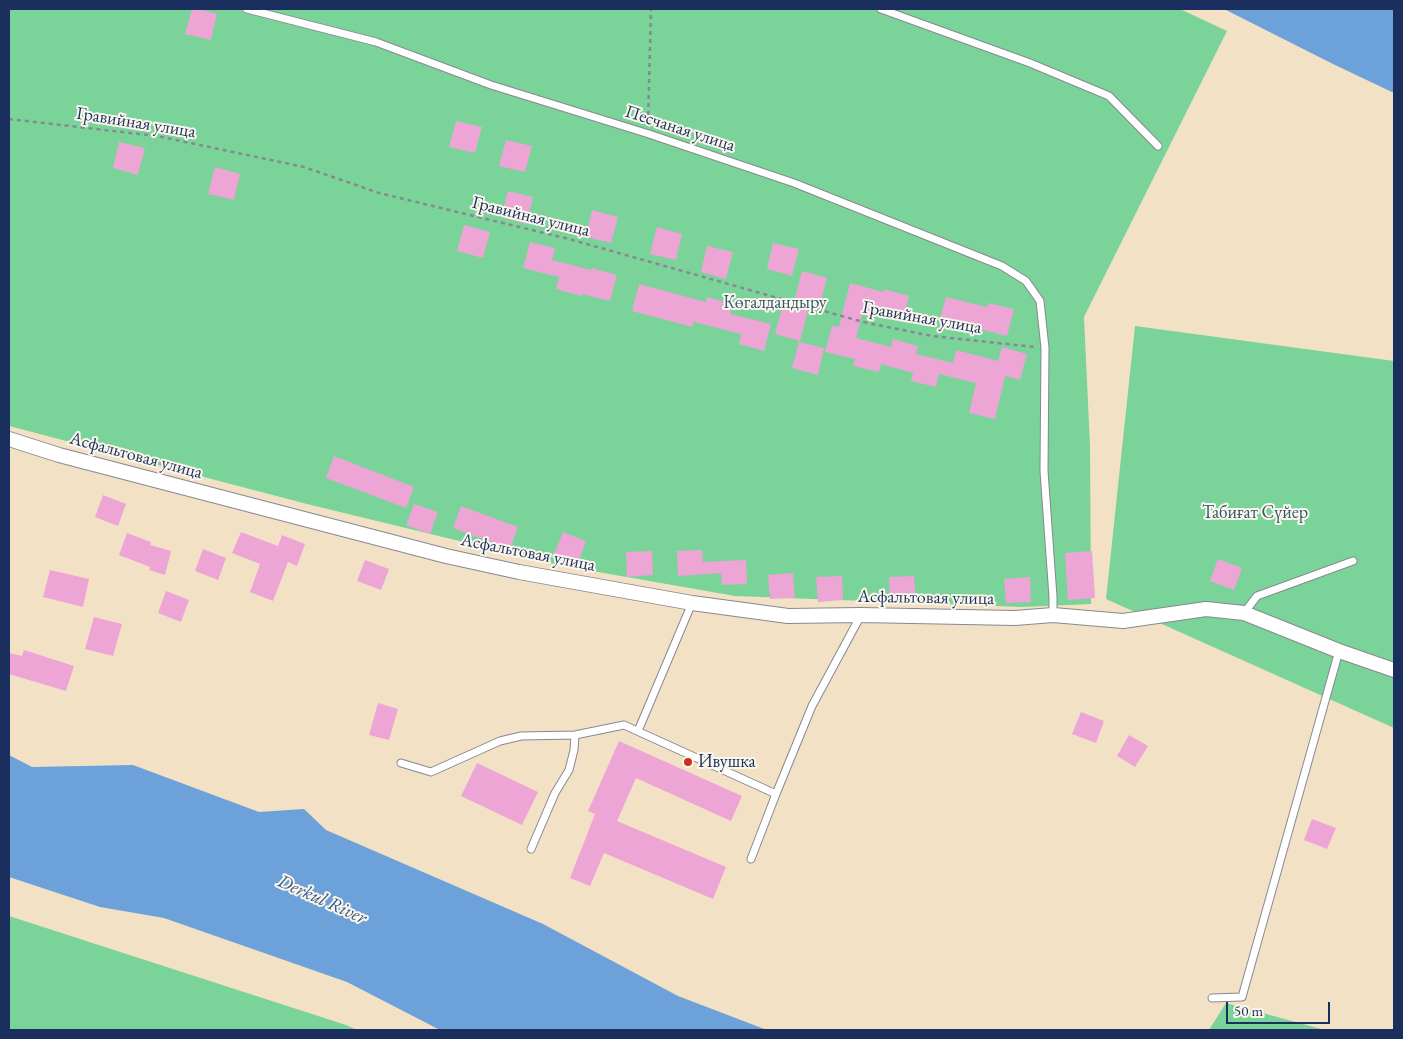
<!DOCTYPE html>
<html>
<head>
<meta charset="utf-8">
<style>
	body { margin:0 }
	#map { position:relative; width:1403px; height:1039px; overflow:hidden; background:#f3e1c6; font-family:"EB Garamond",serif }
	canvas { display:block }
	.frame { position:absolute; inset:0; border:10px solid #1b2f5e; pointer-events:none }
	.scale { position:absolute; left:1226px; top:1002px; width:104px; height:22px; box-sizing:border-box; border:2px solid #1b2f5e; border-top:0; padding-left:6px; font-size:15px; line-height:18px; white-space:nowrap; color:#1b2f5e; -webkit-text-stroke:4px #fbf7ec; paint-order:stroke }
</style>
</head>
<body>
<div id="map">
<canvas width="1403" height="1039"></canvas>
<div class="frame"></div>
<div class="scale">50 m</div>
</div>
<script>
const g = document.querySelector('canvas').getContext('2d');
g.lineJoin = 'round';
function fillPath(path, color) { g.fillStyle = color; g.fill(path, 'evenodd'); }
function strokePath(path, color, width, dash) { g.strokeStyle = color; g.lineWidth = width; g.lineCap = dash ? 'butt' : 'round'; g.setLineDash(dash || []); g.stroke(path); }
function label(font, color, halo, rows, align = 'center') {
  g.font = font + ' "EB Garamond",serif'; g.lineWidth = 4; g.setLineDash([]); g.textBaseline = 'middle'; g.strokeStyle = halo; g.fillStyle = color; for (const [text, x, y, turn = 0] of rows) {
    g.save(); g.translate(x, y); g.rotate((+turn || 0) * Math.PI / 180); g.textAlign = isNaN(turn) ? turn : align; if (halo) g.strokeText(text, 0, 0); g.fillText(text, 0, 0); g.restore();
  }
}
const green = new Path2D(`
	M 9,9 L 1180,9 L 1227,31 L 1084,317 L 1090,446 L 1091,604 L 1022,607 L 735,596 L 558,565 L 307,504 L 9,426 Z
	M 1135,326 L 1394,361 L 1394,728 L 1106,599 Z
	M 9,916 L 346,1025 L 357,1030 L 9,1030 Z
	M 1226,1003 L 1325,1030 L 1209,1030 Z`);
const water = new Path2D(`
	M 1224,9 L 1394,9 L 1394,93 L 1333,64 Z
	M 9,755 L 32,767 L 133,765 L 259,812 L 304,809 L 326,830 L 543,924 L 678,996 L 767,1030 L 440,1030 L 347,982 L 164,918 L 100,907 L 9,877 Z`);
const building = new Path2D(`
	M 192,9 L 198,9 L 217,14 L 211,40 L 185,34 Z
	M 456,121 L 482,127 L 475,153 L 449,147 Z
	M 506,140 L 532,146 L 525,172 L 499,166 Z
	M 119,142 L 145,148 L 138,175 L 113,168 Z
	M 215,167 L 240,174 L 234,200 L 208,194 Z
	M 508,191 L 533,197 L 527,224 L 501,217 Z
	M 592,210 L 618,217 L 611,243 L 586,237 Z
	M 464,225 L 490,232 L 483,258 L 457,251 Z
	M 657,227 L 682,234 L 676,260 L 650,254 Z
	M 530,242 L 555,248 L 552,260 L 591,270 L 592,268 L 617,275 L 610,301 L 582,294 L 581,296 L 556,289 L 559,277 L 523,268 Z
	M 773,243 L 799,249 L 792,276 L 767,269 Z
	M 707,246 L 733,252 L 726,279 L 701,272 Z
	M 802,271 L 827,278 L 820,304 L 810,302 L 800,341 L 775,334 L 782,308 L 792,311 Z
	M 850,283 L 883,292 L 884,289 L 909,296 L 902,322 L 869,314 L 869,316 L 862,315 L 856,338 L 891,347 L 893,339 L 918,346 L 916,354 L 953,363 L 956,350 L 998,361 L 1002,347 L 1027,354 L 1020,380 L 1005,376 L 995,419 L 969,413 L 976,383 L 939,374 L 936,387 L 911,381 L 913,373 L 881,364 L 879,372 L 853,366 L 855,359 L 825,352 L 832,326 L 839,327 Z
	M 639,284 L 706,302 L 707,297 L 732,304 L 730,314 L 771,324 L 764,351 L 739,344 L 741,334 L 694,322 L 692,327 L 632,311 Z
	M 946,297 L 987,307 L 988,303 L 1014,309 L 1007,336 L 965,325 L 964,330 L 939,323 Z
	M 799,342 L 824,348 L 818,375 L 792,368 Z
	M 334,456 L 414,487 L 406,508 L 326,478 Z
	M 103,495 L 126,504 L 118,526 L 95,517 Z
	M 414,504 L 438,512 L 430,534 L 406,525 Z
	M 461,506 L 518,527 L 510,549 L 453,528 Z
	M 241,532 L 278,546 L 282,535 L 305,544 L 297,566 L 288,562 L 273,601 L 250,592 L 260,564 L 232,553 Z
	M 563,532 L 586,541 L 578,563 L 554,554 Z
	M 127,533 L 151,542 L 150,545 L 171,551 L 165,575 L 149,570 L 150,567 L 119,555 Z
	M 203,549 L 226,558 L 218,580 L 195,571 Z
	M 702,550 L 703,562 L 746,560 L 747,584 L 722,585 L 721,573 L 678,576 L 677,551 Z
	M 652,551 L 653,575 L 627,577 L 626,552 Z
	M 1092,551 L 1095,598 L 1068,600 L 1065,553 Z
	M 1218,559 L 1242,568 L 1234,590 L 1210,581 Z
	M 365,560 L 389,569 L 381,590 L 357,581 Z
	M 50,570 L 89,579 L 83,607 L 43,597 Z
	M 793,573 L 795,598 L 770,599 L 768,575 Z
	M 842,576 L 843,600 L 818,602 L 816,577 Z
	M 914,576 L 916,600 L 890,602 L 889,577 Z
	M 1030,577 L 1031,602 L 1006,603 L 1004,579 Z
	M 166,591 L 189,600 L 181,622 L 158,613 Z
	M 94,617 L 122,624 L 113,656 L 85,649 Z
	M 24,650 L 74,666 L 66,691 L 9,674 L 9,653 L 22,656 Z
	M 378,703 L 398,709 L 389,740 L 369,735 Z
	M 1081,712 L 1104,721 L 1096,743 L 1072,734 Z
	M 1129,735 L 1148,746 L 1135,767 L 1117,756 Z
	M 619,741 L 742,796 L 731,821 L 636,778 L 617,821 L 726,867 L 713,899 L 604,853 L 590,886 L 570,878 L 595,814 L 588,811 Z
	M 477,763 L 538,792 L 522,825 L 461,796 Z
	M 1312,819 L 1336,828 L 1327,849 L 1304,840 Z`);
const path = new Path2D(`
	M 9,119 L 157,136 L 304,167 L 379,193 L 569,239 L 863,322 L 932,336 L 1035,347
	M 648,123 L 651,9`);
const service = new Path2D(`
	M 247,9 L 376,42 L 491,85 L 649,134 L 794,183 L 1002,266 L 1026,281 L 1040,301 L 1045,348 L 1044,471 L 1053,597 L 1053,615
	M 881,9 L 1030,63 L 1109,96 L 1158,146
	M 1244,613 L 1257,596 L 1353,561
	M 638,731 L 692,603
	M 401,763 L 431,772 L 500,741 L 521,736 L 575,735 L 624,725 L 776,794 L 812,706 L 861,615
	M 531,849 L 555,793 L 569,770 L 574,750 L 575,735
	M 751,859 L 776,794
	M 1212,998 L 1242,997 L 1339,651`);
const minor = new Path2D(`
	M 9,439 L 59,455 L 446,556 L 519,572 L 692,603 L 788,616 L 861,615 L 1015,618 L 1053,615 L 1123,621 L 1206,609 L 1244,613 L 1339,651 L 1394,670`);
const markers = [
	[688,762,5,"#c8321e"]
];
const streetNames = [
	["Гравийная улица",136,123,9],
	["Песчаная улица",680,129,18],
	["Гравийная улица",531,217,14],
	["Гравийная улица",922,318,10],
	["Асфальтовая улица",136,456,15],
	["Асфальтовая улица",528,553,11],
	["Асфальтовая улица",926,598,1]
];
const parkNames = [
	["Көгалдандыру",775,303],
	["Табиғат Сүйер",1255,513]
];
const poiNames = [
	["Ивушка",698,762]
];
const waterNames = [
	["Derkul River",322,900,24]
];
fillPath(green, '#7ad399');
fillPath(water, '#6ca1d9');
fillPath(building, '#eda5d6');
strokePath(service, '#878892', 9);
strokePath(minor, '#878892', 16);
strokePath(path, '#878892', 2.5, [4, 4]);
strokePath(service, '#fff', 7);
strokePath(minor, '#fff', 14);
for (const [x, y, r, color] of markers) { const dot = new Path2D(); dot.arc(x, y, r, 0, 2 * Math.PI); g.fillStyle = color; g.fill(dot); strokePath(dot, '#fbf7ec', 2); }
label('18px', '#1b2f5e', '#fbf7ec', streetNames);
label('18px', '#33586d', '#fbf7ec', parkNames);
label('18px', '#1b2f5e', '#fbf7ec', poiNames, 'left');
label('italic 19px', '#375789', '#fbf7ec', waterNames);
</script>
</body>
</html>
